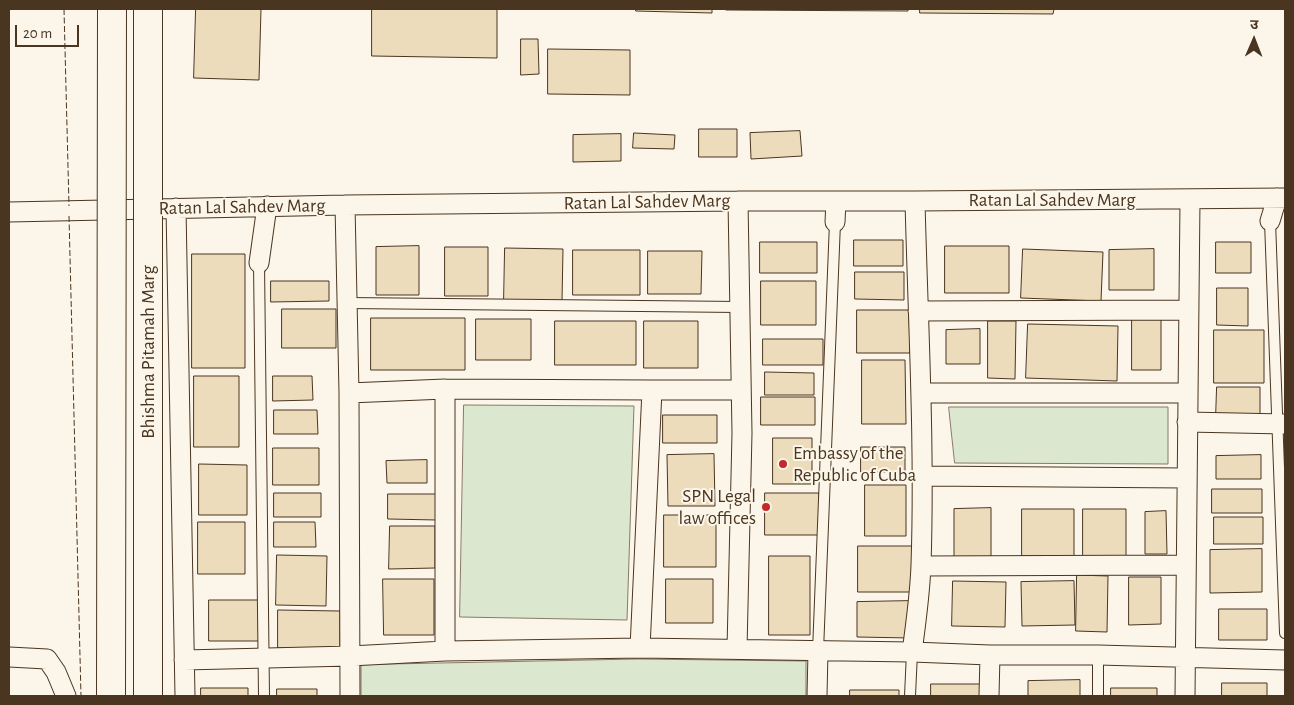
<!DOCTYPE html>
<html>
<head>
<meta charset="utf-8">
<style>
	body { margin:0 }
	#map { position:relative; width:1294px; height:705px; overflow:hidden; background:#fbf6e9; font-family:"Alegreya Sans","Noto Sans Devanagari",sans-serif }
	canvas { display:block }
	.frame { position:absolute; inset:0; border:10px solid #4a3520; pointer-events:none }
	.north { position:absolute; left:1229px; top:15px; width:50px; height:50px; -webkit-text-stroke:4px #fbf6e9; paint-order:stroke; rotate:1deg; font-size:14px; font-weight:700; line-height:20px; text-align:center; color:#4a3520 }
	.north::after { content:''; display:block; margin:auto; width:18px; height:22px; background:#4a3520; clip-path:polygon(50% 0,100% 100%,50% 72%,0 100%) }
	.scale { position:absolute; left:15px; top:25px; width:64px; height:22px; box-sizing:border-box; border:2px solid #4a3520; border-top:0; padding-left:6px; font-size:15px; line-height:18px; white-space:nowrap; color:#4a3520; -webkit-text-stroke:4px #fbf6e9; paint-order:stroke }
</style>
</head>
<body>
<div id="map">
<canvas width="1294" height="705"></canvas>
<div class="frame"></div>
<div class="north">उ</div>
<div class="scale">20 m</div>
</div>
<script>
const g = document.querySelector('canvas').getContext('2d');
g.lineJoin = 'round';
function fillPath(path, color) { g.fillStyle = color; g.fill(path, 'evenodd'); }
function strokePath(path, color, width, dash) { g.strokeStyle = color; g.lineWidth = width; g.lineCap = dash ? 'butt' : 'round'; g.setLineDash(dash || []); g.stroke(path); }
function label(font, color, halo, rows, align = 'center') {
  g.font = font + ' "Alegreya Sans",sans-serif'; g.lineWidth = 4; g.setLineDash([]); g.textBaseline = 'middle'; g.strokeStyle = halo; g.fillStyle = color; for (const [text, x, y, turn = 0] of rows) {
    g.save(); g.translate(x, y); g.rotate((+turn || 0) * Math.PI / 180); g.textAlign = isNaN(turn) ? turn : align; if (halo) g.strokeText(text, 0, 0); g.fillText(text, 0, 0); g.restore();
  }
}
const green = new Path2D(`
	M 464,405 L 634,406 L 627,620 L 460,617 Z
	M 949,407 L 1168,407 L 1168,464 L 955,463 Z
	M 638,659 L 806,661 L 806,696 L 361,696 L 361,665 Z`);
const building = new Path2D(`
	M 196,9 L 261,9 L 259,80 L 194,78 Z
	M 372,9 L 497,9 L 497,58 L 372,56 Z
	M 636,9 L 712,9 L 712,13 L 636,11 Z
	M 726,9 L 908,9 L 908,11 L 726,10 Z
	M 920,9 L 1054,9 L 1053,14 L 920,13 Z
	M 521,39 L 538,39 L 539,74 L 521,75 Z
	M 548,49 L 630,50 L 630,95 L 548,94 Z
	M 699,129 L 737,129 L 737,157 L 699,157 Z
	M 800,131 L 802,156 L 751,159 L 750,133 Z
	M 634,133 L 675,135 L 674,149 L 633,148 Z
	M 621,134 L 621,161 L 573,162 L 573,135 Z
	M 854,240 L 903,240 L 903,266 L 854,266 Z
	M 760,242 L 817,242 L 817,273 L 760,273 Z
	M 1216,242 L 1251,242 L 1251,273 L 1216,273 Z
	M 419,246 L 419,295 L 376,295 L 376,247 Z
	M 945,246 L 1009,246 L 1009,293 L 945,293 Z
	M 445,247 L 488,247 L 488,296 L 445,296 Z
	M 505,248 L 563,249 L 562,301 L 504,300 Z
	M 1023,249 L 1103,252 L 1101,301 L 1021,298 Z
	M 1154,249 L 1154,290 L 1109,290 L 1109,250 Z
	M 573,250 L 640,250 L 640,295 L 573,295 Z
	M 648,251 L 702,251 L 701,294 L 648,294 Z
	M 192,254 L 245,254 L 245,368 L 192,368 Z
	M 855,272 L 904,272 L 904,300 L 855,299 Z
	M 271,281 L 329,281 L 329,301 L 271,302 Z
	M 761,281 L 816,281 L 816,325 L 761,325 Z
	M 1217,288 L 1248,288 L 1248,326 L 1217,325 Z
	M 282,309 L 336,309 L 336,348 L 282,348 Z
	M 857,310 L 909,310 L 910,353 L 857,353 Z
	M 1132,317 L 1161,317 L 1161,370 L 1132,370 Z
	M 371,318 L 465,318 L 465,370 L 371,370 Z
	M 476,319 L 531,319 L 531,360 L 476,360 Z
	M 555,321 L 636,321 L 636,365 L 555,365 Z
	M 644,321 L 698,321 L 698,368 L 644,368 Z
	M 988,321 L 1016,321 L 1015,379 L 988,378 Z
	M 1028,324 L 1118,326 L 1117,381 L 1026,378 Z
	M 980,329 L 980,364 L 946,364 L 946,330 Z
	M 1214,330 L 1264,330 L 1264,383 L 1214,383 Z
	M 763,339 L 823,339 L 823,365 L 763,365 Z
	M 862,360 L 905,360 L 906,424 L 862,424 Z
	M 765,372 L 814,373 L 814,395 L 765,395 Z
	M 194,376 L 239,376 L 239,447 L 194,447 Z
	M 273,376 L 312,376 L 313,400 L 273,401 Z
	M 1217,387 L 1260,387 L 1260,417 L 1216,417 Z
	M 761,397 L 815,397 L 815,425 L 761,425 Z
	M 274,410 L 317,410 L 318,434 L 274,434 Z
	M 663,415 L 717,415 L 717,443 L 663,443 Z
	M 773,438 L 812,438 L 812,484 L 773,484 Z
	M 861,447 L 905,447 L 905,472 L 861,472 Z
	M 273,448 L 319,448 L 319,485 L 273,485 Z
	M 714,454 L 715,506 L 668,506 L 667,455 Z
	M 1261,455 L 1261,479 L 1216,479 L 1216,456 Z
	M 427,460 L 427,483 L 387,483 L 386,461 Z
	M 199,464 L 247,465 L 247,515 L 199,515 Z
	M 865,485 L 906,485 L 906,536 L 865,536 Z
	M 1212,489 L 1262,489 L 1262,513 L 1212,513 Z
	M 274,493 L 321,493 L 321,517 L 274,517 Z
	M 765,493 L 819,493 L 819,535 L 765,535 Z
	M 388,494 L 437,494 L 437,520 L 388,519 Z
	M 991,508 L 991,562 L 954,562 L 954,509 Z
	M 1022,509 L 1074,509 L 1074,556 L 1022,556 Z
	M 1083,509 L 1126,509 L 1126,556 L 1083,556 Z
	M 1166,511 L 1167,554 L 1145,554 L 1145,512 Z
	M 664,515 L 716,515 L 716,567 L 664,567 Z
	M 1214,517 L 1263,517 L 1263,544 L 1214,544 Z
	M 198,522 L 245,522 L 245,574 L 198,574 Z
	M 274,522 L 315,522 L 316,547 L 274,547 Z
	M 390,526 L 435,526 L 435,568 L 389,569 Z
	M 858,546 L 916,546 L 917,592 L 858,592 Z
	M 1262,549 L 1262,592 L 1210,593 L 1210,550 Z
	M 277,555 L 327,556 L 326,606 L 276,605 Z
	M 769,556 L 810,556 L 810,635 L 769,635 Z
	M 1077,575 L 1108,576 L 1107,632 L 1076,631 Z
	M 1129,577 L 1161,577 L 1161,624 L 1129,625 Z
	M 383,579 L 434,579 L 434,635 L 384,635 Z
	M 666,579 L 713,579 L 713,623 L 666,623 Z
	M 953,581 L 1006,582 L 1005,627 L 952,626 Z
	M 1074,581 L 1075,625 L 1022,626 L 1021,582 Z
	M 209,600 L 262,600 L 262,641 L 209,641 Z
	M 911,601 L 911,638 L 857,637 L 857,602 Z
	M 1219,609 L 1267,609 L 1267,640 L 1219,640 Z
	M 278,610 L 340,611 L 340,648 L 278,648 Z
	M 1080,680 L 1080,696 L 1028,696 L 1028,681 Z
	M 1222,683 L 1267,683 L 1267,696 L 1222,696 Z
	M 931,684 L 981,684 L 981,696 L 931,696 Z
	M 201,688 L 248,688 L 248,696 L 201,696 Z
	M 1111,688 L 1157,688 L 1157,696 L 1111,696 Z
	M 277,689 L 317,689 L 317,696 L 277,696 Z
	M 850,690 L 899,690 L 899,696 L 850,696 Z`);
const service = new Path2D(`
	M 1270,221 L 1285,633
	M 259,263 L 264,696
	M 347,303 L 739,307
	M 818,651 L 835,222
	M 1098,655 L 1098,696
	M 910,696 L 912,652`);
const minor = new Path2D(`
	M 345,205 L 349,393 L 350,696
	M 176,208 L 185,696
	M 9,212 L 345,205 L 738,201 L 915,201 L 1285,198
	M 1270,221 L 1277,198
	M 835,222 L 836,201
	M 259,263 L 267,206
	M 918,311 L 1189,310
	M 652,390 L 741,390
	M 349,393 L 445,389
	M 921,393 L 1187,393
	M 1187,422 L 1285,424
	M 922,476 L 1186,478
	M 921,566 L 1186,565
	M 737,649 L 742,433 L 738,201
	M 445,651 L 445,389 L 652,390 L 640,648
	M 912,652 C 916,623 920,594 921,565 C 925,444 918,322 915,201
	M 9,657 L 47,659 L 56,672 L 66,696
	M 184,660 L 350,656 L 445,651 L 640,648 L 912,652 L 990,655 L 1098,655 L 1285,660
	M 817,696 L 818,651
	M 989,696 L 990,655
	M 1185,696 L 1190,200`);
const secondaryBridge = new Path2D(`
	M 148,9 L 148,696
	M 111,696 L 112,9`);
const fence = new Path2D(`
	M 64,9 L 69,206
	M 69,216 L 81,696`);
const markers = [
	[783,464,5,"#c62828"],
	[766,507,5,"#c62828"]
];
const streetNames = [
	["Ratan Lal Sahdev Marg",1052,200],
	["Ratan Lal Sahdev Marg",647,202,-1],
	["Ratan Lal Sahdev Marg",242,207,-1],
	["Bhishma Pitamah Marg",148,352,-90]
];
const poiNames = [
	["Embassy of the",793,453],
	["Republic of Cuba",793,475],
	["SPN Legal",756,496,"right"],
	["law offices",756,518,"right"]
];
fillPath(green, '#dce7d0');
strokePath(green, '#887966', 1);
fillPath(building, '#ecdcbc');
strokePath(building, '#4a3520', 1);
strokePath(service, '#4a3520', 12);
strokePath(minor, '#4a3520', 21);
strokePath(service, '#fbf6e9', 10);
strokePath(minor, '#fbf6e9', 19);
strokePath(secondaryBridge, '#4a3520', 30, []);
strokePath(secondaryBridge, '#fbf6e9', 28);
strokePath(fence, '#4a3520', 1, [6, 2.5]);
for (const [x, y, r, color] of markers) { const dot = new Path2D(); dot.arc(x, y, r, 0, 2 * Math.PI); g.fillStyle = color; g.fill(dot); strokePath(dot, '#fbf6e9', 2); }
label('19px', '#4a3520', '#fbf6e9', streetNames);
label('19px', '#4a3520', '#fbf6e9', poiNames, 'left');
</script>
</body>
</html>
